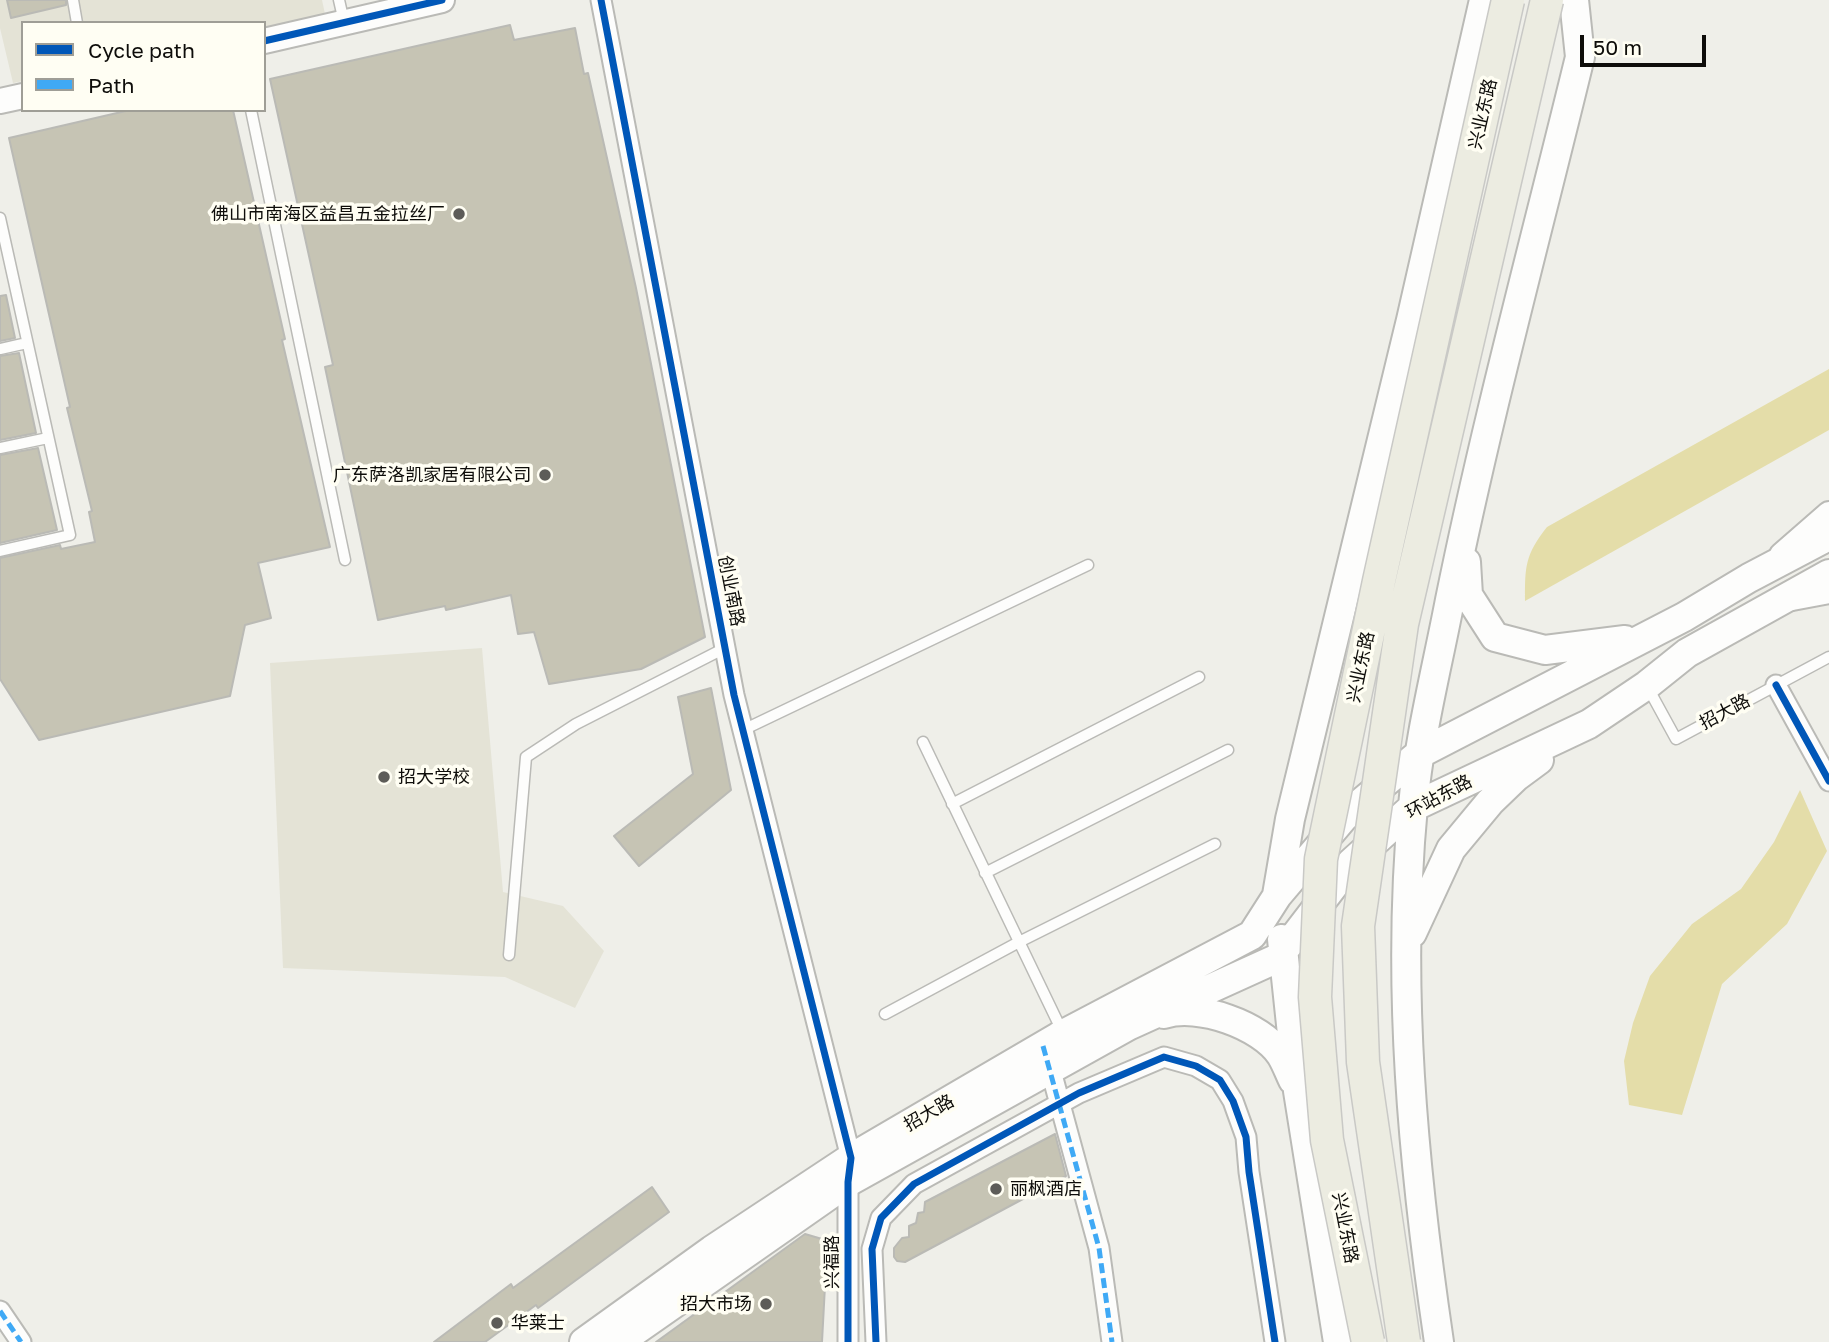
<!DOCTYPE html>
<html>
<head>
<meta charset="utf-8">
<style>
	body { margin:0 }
	#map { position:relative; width:1829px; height:1342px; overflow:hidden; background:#efefe9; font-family:"Golos Text",sans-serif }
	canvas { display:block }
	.legend { position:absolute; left:21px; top:21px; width:245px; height:91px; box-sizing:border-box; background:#fffef3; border:2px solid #9f9e96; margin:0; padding:9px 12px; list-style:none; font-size:21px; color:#0e0d0a }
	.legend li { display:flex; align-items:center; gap:14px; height:35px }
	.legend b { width:35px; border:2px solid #9f9e96 }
	.scale { position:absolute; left:1580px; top:35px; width:126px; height:32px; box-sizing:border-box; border:4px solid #0e0d0a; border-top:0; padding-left:9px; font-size:21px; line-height:24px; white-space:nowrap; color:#0e0d0a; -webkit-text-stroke:5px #fffef3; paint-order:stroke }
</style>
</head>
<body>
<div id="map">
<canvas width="1829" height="1342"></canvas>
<ul class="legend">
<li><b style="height:9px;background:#0057b8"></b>Cycle path</li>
<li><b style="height:9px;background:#3fa9f5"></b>Path</li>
</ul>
<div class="scale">50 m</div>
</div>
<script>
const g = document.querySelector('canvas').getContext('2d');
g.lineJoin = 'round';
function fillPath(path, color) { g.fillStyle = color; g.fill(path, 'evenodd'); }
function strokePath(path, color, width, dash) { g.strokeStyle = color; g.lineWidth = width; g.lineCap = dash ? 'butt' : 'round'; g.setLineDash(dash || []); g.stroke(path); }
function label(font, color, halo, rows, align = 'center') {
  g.font = font + ' "Golos Text","Noto Sans SC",sans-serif'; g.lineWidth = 7; g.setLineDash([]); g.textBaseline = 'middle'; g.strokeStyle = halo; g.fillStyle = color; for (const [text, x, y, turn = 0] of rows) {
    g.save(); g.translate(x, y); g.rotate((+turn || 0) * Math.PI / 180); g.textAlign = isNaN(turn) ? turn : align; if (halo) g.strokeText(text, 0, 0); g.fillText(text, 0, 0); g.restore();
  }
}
const built = new Path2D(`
	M 0,0 L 322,0 L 325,14 L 264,27 L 264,23 L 23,23 L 23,81 L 13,83 L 0,28 Z
	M 482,648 L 503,892 L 563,906 L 604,951 L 575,1008 L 505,977 L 283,968 L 270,663 Z`);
const water = new Path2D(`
	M 1829,369 L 1829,430 L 1525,601 C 1525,566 1525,555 1547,527 Z
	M 1800,790 L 1827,851 L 1787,924 L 1722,984 L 1682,1115 L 1629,1105 L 1624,1061 L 1633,1023 L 1650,976 L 1692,924 L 1741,889 L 1774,842 Z`);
const building = new Path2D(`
	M 7,0 L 66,0 L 66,5 L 11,18 Z
	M 510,25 L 514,40 L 575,28 L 584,74 L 588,73 L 636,288 L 705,637 L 641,669 L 549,684 L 534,632 L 518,634 L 511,595 L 446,610 L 445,606 L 378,620 L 325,367 L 333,365 L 270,79 Z
	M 130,110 L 233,110 L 285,339 L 282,340 L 330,547 L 258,563 L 271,618 L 245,625 L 230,696 L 39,740 L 0,679 L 0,558 L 60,545 L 61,549 L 95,542 L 89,512 L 92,511 L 67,408 L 70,407 L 9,138 Z
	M 6,295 L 15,338 L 0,341 L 0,296 Z
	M 19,353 L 36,433 L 0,440 L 0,356 Z
	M 38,448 L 57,530 L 0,543 L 0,455 Z
	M 711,688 L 731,790 L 639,866 L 614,836 L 693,774 L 678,697 Z
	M 1055,1134 L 1066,1176 L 905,1262 L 897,1261 L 894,1257 L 894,1248 L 902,1238 L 909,1237 L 909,1226 L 916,1223 L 918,1213 L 924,1212 L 925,1202 Z
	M 652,1187 L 669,1212 L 538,1308 L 536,1305 L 485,1342 L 434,1342 L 511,1284 L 513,1288 Z
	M 805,1234 L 822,1239 L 826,1267 L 822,1342 L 656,1342 Z`);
const service = new Path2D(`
	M 73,0 L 77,23
	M 339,0 L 344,22
	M 251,110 L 345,560
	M 0,218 L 70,535 L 0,551
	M 0,349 L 27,343
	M 0,448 L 48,438
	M 1647,686 L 1676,739 L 1829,657
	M 743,730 L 1088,565
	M 923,742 L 1062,1031
	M 952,804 L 1199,677
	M 985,873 L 1228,750
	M 509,955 L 526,757 L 576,724 L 725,648
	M 885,1014 L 1019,942 L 1215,844`);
const minor = new Path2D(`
	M 601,0 L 734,695 L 851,1158 L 848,1182 L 848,1342
	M 1776,685 L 1829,781
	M 1048,1060 L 1099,1248 L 1112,1342
	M 0,1311 L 21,1342
	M 876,1342 L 872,1249 L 881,1218 L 914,1184 L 1079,1093 L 1164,1057 L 1196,1066 L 1220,1080 L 1233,1101 L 1246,1137 L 1249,1172 L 1275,1342`);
const tertiary = new Path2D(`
	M 264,41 L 442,0
	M 0,101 L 23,96
	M 1782,555 L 1829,514
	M 1792,598 L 1829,591`);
const secondary = new Path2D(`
	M 1466,562 L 1468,595 L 1495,637 L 1545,650 L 1625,640
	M 1277,895 L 1290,819 L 1411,320 L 1484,0
	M 1412,933 L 1451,849 L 1490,802 L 1516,777 L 1539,760
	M 1282,939 L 1298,1091 L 1338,1342
	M 1164,1014 C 1198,1003 1261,1025 1281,1055 C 1286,1063 1289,1072 1293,1080
	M 584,1342 L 712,1250 L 851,1158 L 1058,1037 L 1252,935 L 1277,896 L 1344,817 L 1419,754 L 1684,617 L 1749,578 L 1829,536
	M 619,1342 L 848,1182 L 1128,1026 L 1278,958 L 1351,863 L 1413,807 L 1589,724 L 1647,685 L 1687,653 L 1829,574
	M 1439,1342 C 1413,1166 1396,984 1413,806 C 1419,737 1437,668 1450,600 C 1487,418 1536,238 1580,57 L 1574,0`);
const primaryBridge = new Path2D(`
	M 1368,1342 L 1327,1140 L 1315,997 L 1321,859 L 1379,581 L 1508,0
	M 1404,1342 L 1363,1062 L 1358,926 L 1402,624 L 1547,0`);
const quiet = new Path2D(`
	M 1043,1046 L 1099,1248 L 1112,1342
	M 0,1311 L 21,1342`);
const cycleway = new Path2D(`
	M 601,0 L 734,695 L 851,1158 L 848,1182 L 848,1342
	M 264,41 L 442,0
	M 1776,685 L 1829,781
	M 876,1342 L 872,1249 L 881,1218 L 914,1184 L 1079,1093 L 1164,1057 L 1196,1066 L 1220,1080 L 1233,1101 L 1246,1137 L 1249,1172 L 1275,1342`);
const markers = [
	[459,214,7,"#5d5c58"],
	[545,475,7,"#5d5c58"],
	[384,777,7,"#5d5c58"],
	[996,1189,7,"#5d5c58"],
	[766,1304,7,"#5d5c58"],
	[497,1323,7,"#5d5c58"]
];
const streetNames = [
	["兴业东路",1483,114,-77],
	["创业南路",731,591,79],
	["兴业东路",1361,667,-78],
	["招大路",1725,712,-28],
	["环站东路",1439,797,-28],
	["招大路",929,1113,-30],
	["兴业东路",1345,1228,79],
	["兴福路",832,1262,-90]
];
const poiNames = [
	["佛山市南海区益昌五金拉丝厂",445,214],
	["广东萨洛凯家居有限公司",531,475],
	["招大学校",398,777,"left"],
	["丽枫酒店",1010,1189,"left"],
	["招大市场",752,1304],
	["华莱士",511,1323,"left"]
];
fillPath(built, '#e4e3d6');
fillPath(water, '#e4dda9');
fillPath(building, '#c6c4b4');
strokePath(building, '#babab5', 2);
strokePath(service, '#babab6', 13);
strokePath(minor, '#babab6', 23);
strokePath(tertiary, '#babab6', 28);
strokePath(secondary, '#babab6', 32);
strokePath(service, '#fdfdfc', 10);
strokePath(minor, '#fdfdfc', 19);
strokePath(tertiary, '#fdfdfc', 24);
strokePath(secondary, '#fdfdfc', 28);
strokePath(primaryBridge, '#c9c9c6', 35, []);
strokePath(primaryBridge, '#ecece1', 32);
strokePath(quiet, '#3fa9f5', 5, [10, 5]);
strokePath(cycleway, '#0057b8', 7);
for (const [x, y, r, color] of markers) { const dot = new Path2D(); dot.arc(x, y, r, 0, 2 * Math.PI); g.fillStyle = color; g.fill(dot); strokePath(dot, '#fffef3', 2.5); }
label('18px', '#0e0d0a', '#fffef3', streetNames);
label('18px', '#0e0d0a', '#fffef3', poiNames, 'right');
</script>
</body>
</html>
